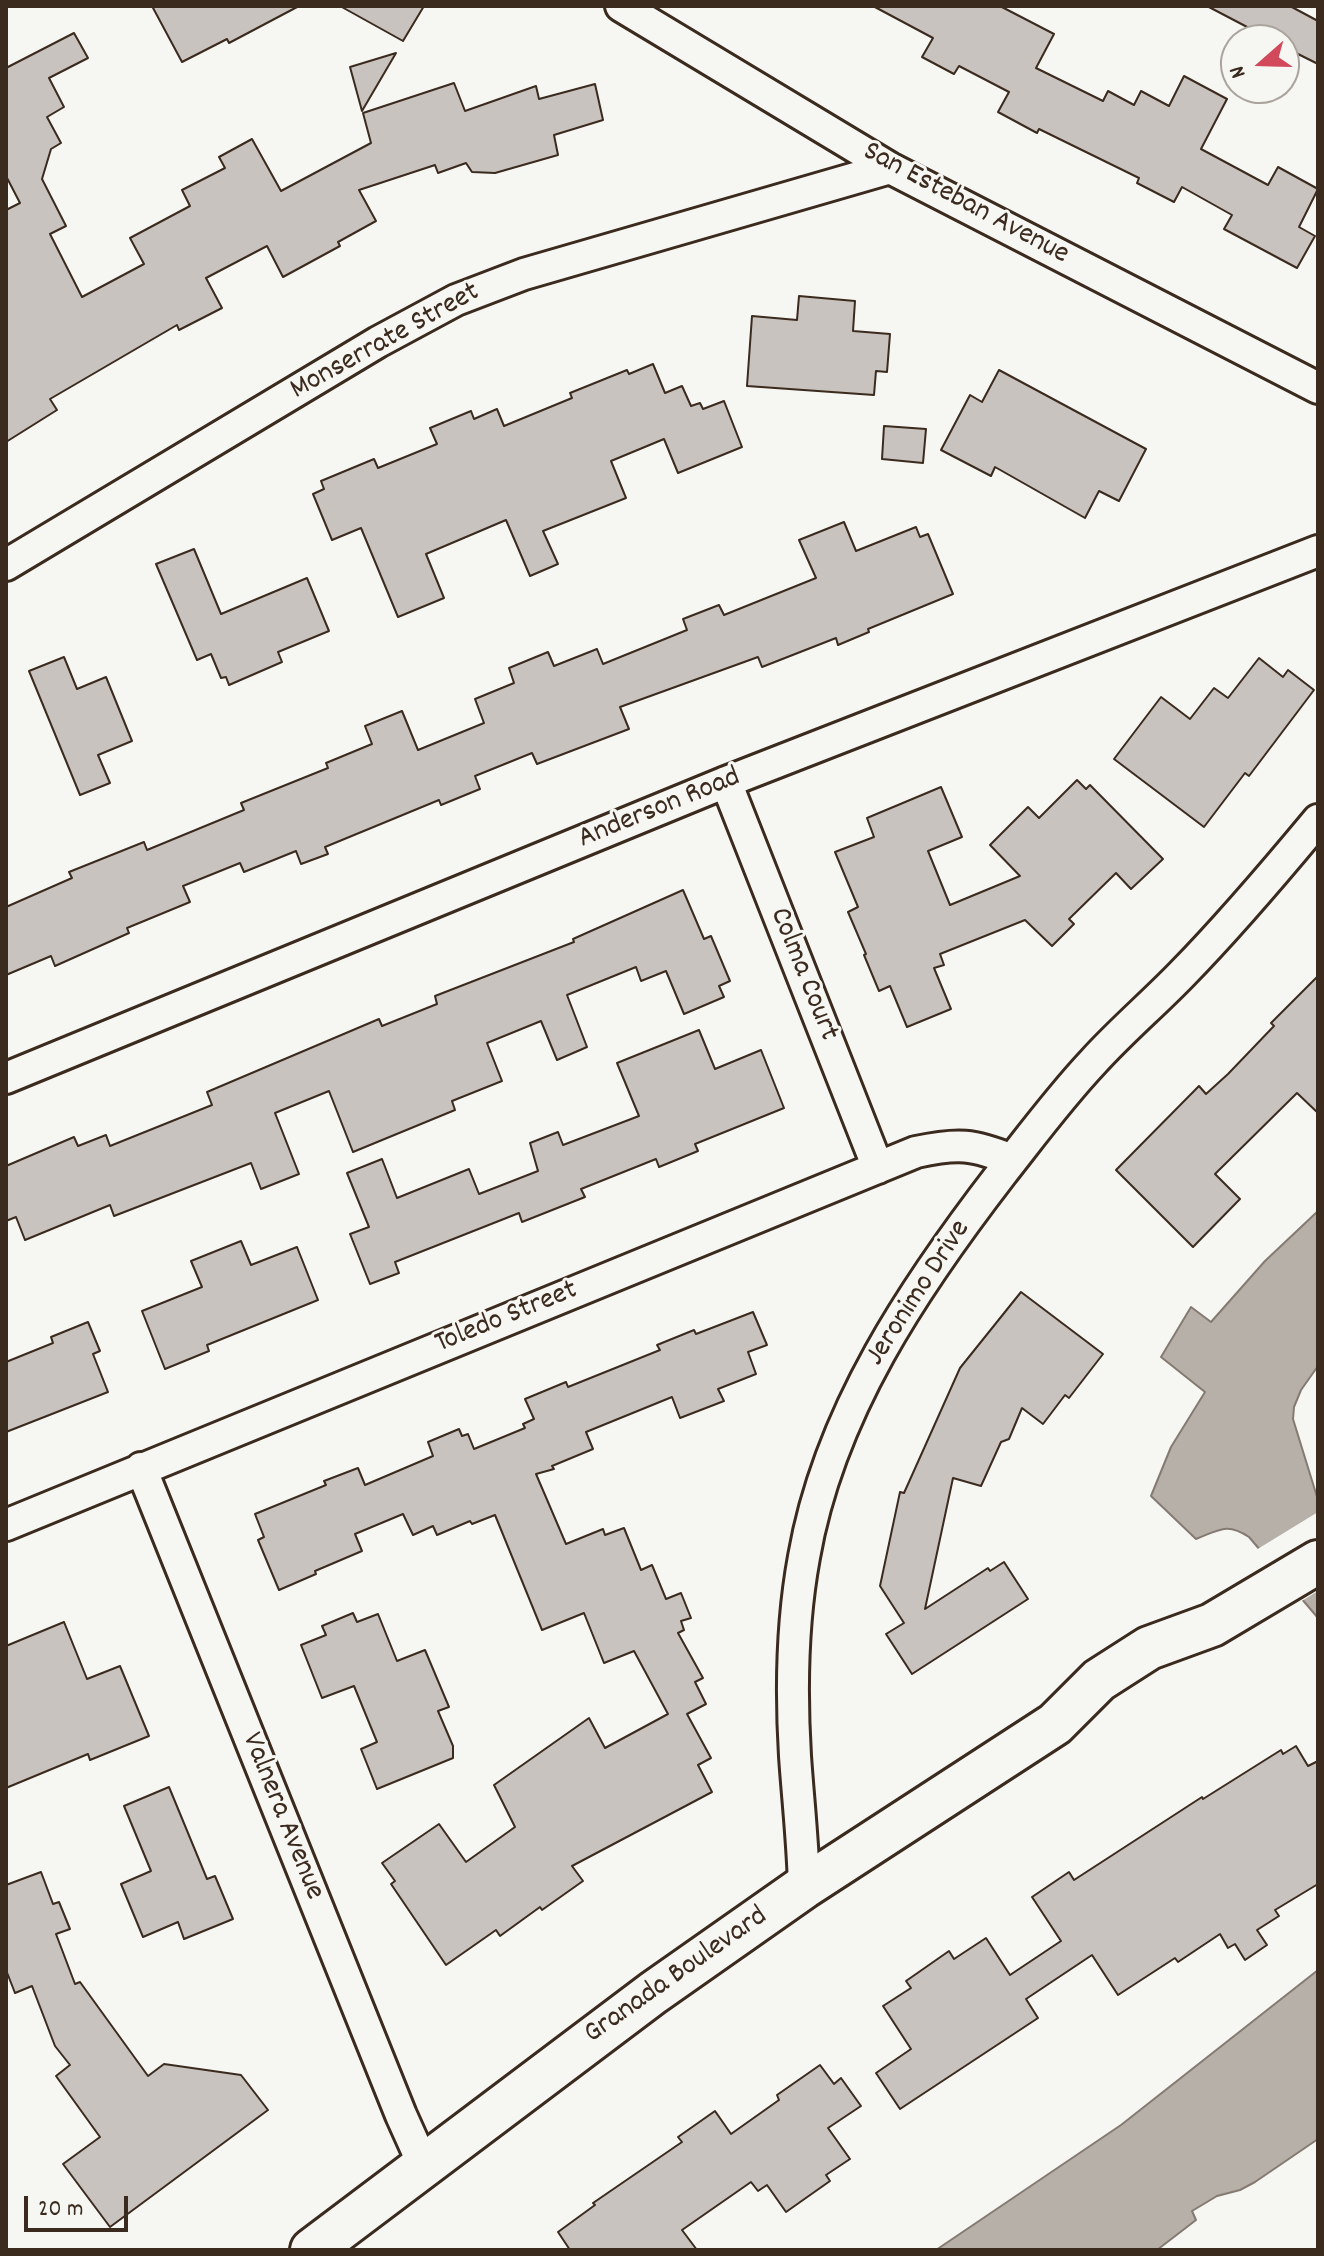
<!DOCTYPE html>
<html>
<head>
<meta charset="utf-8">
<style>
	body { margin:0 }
	#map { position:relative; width:1324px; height:2256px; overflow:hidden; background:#f6f6f2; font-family:Dekko,sans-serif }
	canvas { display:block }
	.frame { position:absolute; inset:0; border:8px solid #3b2a1e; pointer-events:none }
	.north { position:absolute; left:1220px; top:24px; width:80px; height:80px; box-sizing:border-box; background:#f6f6f2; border:2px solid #aba49d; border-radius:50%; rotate:250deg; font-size:22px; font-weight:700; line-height:32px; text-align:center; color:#3b2a1e }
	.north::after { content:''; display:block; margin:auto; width:28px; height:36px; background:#d1495b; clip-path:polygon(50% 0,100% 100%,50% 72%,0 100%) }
	.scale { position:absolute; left:24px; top:2196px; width:104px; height:36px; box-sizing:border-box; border:4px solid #3b2a1e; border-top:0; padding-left:10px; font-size:24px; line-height:28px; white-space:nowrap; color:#3b2a1e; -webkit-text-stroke:6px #f6f6f2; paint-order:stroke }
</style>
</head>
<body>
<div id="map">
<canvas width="1324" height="2256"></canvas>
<div class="frame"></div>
<div class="north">N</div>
<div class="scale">20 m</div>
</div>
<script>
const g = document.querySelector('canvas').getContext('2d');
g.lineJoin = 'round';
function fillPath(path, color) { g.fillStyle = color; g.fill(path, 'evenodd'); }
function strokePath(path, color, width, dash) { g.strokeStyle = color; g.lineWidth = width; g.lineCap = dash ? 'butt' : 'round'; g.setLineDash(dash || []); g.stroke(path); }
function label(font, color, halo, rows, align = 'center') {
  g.font = font + ' Dekko,sans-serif'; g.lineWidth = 6; g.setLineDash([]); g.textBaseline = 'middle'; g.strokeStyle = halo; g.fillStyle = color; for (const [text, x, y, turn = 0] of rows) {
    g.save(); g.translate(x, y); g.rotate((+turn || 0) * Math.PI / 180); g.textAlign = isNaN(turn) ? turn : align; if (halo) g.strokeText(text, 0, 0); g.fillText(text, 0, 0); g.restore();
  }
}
const water = new Path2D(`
	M 1318,1211 L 1318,1366 L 1301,1390 L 1294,1407 L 1293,1419 L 1318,1500 L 1318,1618 L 1249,1537 C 1227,1522 1219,1530 1196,1539 L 1151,1496 L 1171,1447 L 1205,1392 L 1161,1357 L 1191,1307 L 1211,1322 L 1265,1261 Z
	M 1318,1970 L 1318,2139 L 1255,2182 L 1240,2190 L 1217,2196 L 1192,2211 L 1196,2220 L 1157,2250 L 936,2250 L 1121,2125 Z`);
const pier = new Path2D(`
	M 1318,1512 L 1318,1591 L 1300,1602 L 1256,1550 Z`);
const building = new Path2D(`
	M 152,6 L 299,6 L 229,43 L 227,39 L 182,62 Z
	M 340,6 L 424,6 L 403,41 Z
	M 873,6 L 1000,6 L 1054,34 L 1036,68 L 1103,101 L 1108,91 L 1134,105 L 1141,91 L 1169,106 L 1184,76 L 1227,99 L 1201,149 L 1268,185 L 1278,167 L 1318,189 L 1299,227 L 1315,236 L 1297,268 L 1224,229 L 1232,215 L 1182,187 L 1174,202 L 1137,183 L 1139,178 L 1039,129 L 1037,133 L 998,112 L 1009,92 L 959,66 L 954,74 L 922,57 L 933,38 Z
	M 1207,6 L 1290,6 L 1318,21 L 1318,64 L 1284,47 L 1284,40 L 1272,40 Z
	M 74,33 L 88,58 L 49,78 L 64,107 L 47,117 L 61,143 L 51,149 L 42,179 L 66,226 L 50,234 L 82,297 L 144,264 L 130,238 L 190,206 L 182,190 L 225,168 L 219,157 L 252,139 L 281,191 L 371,143 L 363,113 L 454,83 L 465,111 L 536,86 L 539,99 L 595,84 L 603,120 L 554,135 L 558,155 L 495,173 L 472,172 L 466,163 L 438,173 L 435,165 L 359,190 L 376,221 L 338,242 L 340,246 L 283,277 L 267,246 L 206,278 L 222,308 L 179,330 L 177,325 L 50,399 L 57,410 L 6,442 L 6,210 L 20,203 L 6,176 L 6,68 Z
	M 396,53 L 362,111 L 350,67 Z
	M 799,296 L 855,301 L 853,331 L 890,334 L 887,372 L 876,371 L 874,395 L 747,386 L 752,316 L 797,320 Z
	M 653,364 L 665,393 L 682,386 L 691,406 L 700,403 L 703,409 L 724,401 L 742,447 L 678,473 L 664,439 L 611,461 L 626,498 L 543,531 L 558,564 L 530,576 L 506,520 L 426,554 L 444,598 L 398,617 L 361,528 L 332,540 L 313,494 L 324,489 L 321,481 L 374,459 L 378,468 L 437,444 L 430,428 L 471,411 L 474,419 L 497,409 L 504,426 L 572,398 L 570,393 L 627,370 L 629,374 Z
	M 999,370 L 1146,449 L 1119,501 L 1099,491 L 1085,518 L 995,467 L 991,476 L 941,450 L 970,395 L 982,402 Z
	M 884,426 L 926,429 L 923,463 L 882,459 Z
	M 844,522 L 856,551 L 916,527 L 920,537 L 928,534 L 953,594 L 868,629 L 869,632 L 838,645 L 836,638 L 762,667 L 758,657 L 620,707 L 629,729 L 537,764 L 532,753 L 475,776 L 480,789 L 441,805 L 439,800 L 325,847 L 328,854 L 301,864 L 296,851 L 244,872 L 240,863 L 183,886 L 190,902 L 127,928 L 129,933 L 55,966 L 51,956 L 6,975 L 6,907 L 72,878 L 69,872 L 144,842 L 147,850 L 244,810 L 241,803 L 328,768 L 326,763 L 372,744 L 365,726 L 402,711 L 418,750 L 484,723 L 475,699 L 514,683 L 509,668 L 548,652 L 554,666 L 597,649 L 603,664 L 687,630 L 683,619 L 719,605 L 724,615 L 816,578 L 799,540 Z
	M 194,549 L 221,614 L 307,578 L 329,631 L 278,652 L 282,662 L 229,685 L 226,677 L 221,678 L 211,654 L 197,660 L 156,564 Z
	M 64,657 L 77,689 L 106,677 L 132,741 L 98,755 L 110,783 L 80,795 L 29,671 Z
	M 1259,658 L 1283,677 L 1288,670 L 1314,690 L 1249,776 L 1245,773 L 1204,827 L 1114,759 L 1161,697 L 1190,719 L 1214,688 L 1228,698 Z
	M 1077,780 L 1086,789 L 1090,785 L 1163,859 L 1131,889 L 1116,873 L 1069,919 L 1074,924 L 1052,946 L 1025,920 L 940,954 L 944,965 L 934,968 L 951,1009 L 907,1027 L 890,986 L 879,991 L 864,955 L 866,954 L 848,912 L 858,907 L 835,852 L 874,837 L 867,818 L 941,787 L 962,837 L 928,851 L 950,905 L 1020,876 L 990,845 L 1028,807 L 1039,818 Z
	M 683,890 L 704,939 L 711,936 L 730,981 L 719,986 L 724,997 L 684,1014 L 666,971 L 641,981 L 636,967 L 567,995 L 587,1047 L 557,1060 L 541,1021 L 487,1043 L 502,1081 L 452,1101 L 455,1110 L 353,1152 L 329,1091 L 275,1113 L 299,1174 L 261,1189 L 251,1163 L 114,1216 L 110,1205 L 25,1240 L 16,1217 L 6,1221 L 6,1166 L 74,1137 L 78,1146 L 106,1135 L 110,1146 L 212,1105 L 207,1092 L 379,1019 L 382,1026 L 437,1004 L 435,996 L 574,942 L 573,939 Z
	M 1318,976 L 1318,1113 L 1297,1093 L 1215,1174 L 1240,1199 L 1193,1247 L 1116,1170 L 1199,1086 L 1206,1094 L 1228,1074 L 1274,1026 L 1271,1023 Z
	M 699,1030 L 715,1069 L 761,1050 L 784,1108 L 695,1144 L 698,1151 L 659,1167 L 656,1159 L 581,1189 L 585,1197 L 522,1222 L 519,1213 L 395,1262 L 399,1273 L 370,1284 L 350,1234 L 369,1227 L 347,1173 L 382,1159 L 397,1198 L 469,1169 L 479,1194 L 538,1171 L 530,1143 L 558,1132 L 563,1145 L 639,1116 L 617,1063 Z
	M 241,1241 L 251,1265 L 297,1247 L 318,1300 L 207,1345 L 209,1351 L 165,1369 L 142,1311 L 202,1287 L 191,1261 Z
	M 1021,1292 L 1103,1354 L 1069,1398 L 1065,1395 L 1043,1424 L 1022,1408 L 1009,1439 L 1001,1442 L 981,1486 L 953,1478 L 925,1609 L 988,1568 L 990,1571 L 1004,1562 L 1028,1599 L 912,1674 L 886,1634 L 904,1623 L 880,1586 L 900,1492 L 904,1493 L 960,1368 Z
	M 753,1312 L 767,1345 L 748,1352 L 756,1374 L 718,1389 L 724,1401 L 680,1418 L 672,1397 L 586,1432 L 593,1449 L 552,1466 L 554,1469 L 536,1474 L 566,1544 L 603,1529 L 605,1535 L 624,1528 L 641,1570 L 652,1565 L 666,1599 L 681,1593 L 691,1618 L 681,1621 L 684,1630 L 678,1633 L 703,1678 L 695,1682 L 706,1704 L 687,1714 L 711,1758 L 698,1765 L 712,1792 L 572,1866 L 583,1881 L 542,1910 L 540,1907 L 500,1936 L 496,1930 L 446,1965 L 391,1884 L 395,1881 L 382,1863 L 439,1824 L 466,1862 L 515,1827 L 494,1785 L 589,1718 L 605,1748 L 668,1714 L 634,1651 L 604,1663 L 584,1613 L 542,1630 L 495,1515 L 472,1524 L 470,1521 L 437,1535 L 433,1526 L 413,1535 L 403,1514 L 355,1534 L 362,1551 L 315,1571 L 316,1574 L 279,1590 L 258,1540 L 264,1537 L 255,1514 L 326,1485 L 324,1481 L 358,1468 L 365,1485 L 433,1456 L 428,1442 L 459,1429 L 462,1436 L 468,1434 L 474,1449 L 525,1428 L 523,1424 L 534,1419 L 525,1399 L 566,1382 L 568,1387 L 660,1350 L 657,1345 L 694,1330 L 696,1334 Z
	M 88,1322 L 100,1351 L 93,1354 L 108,1392 L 6,1432 L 6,1362 L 53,1343 L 51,1337 Z
	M 353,1613 L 357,1622 L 378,1614 L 397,1661 L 425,1650 L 449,1707 L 438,1711 L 453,1746 L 453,1758 L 377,1789 L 361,1749 L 377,1742 L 354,1686 L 322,1698 L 301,1645 L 326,1635 L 322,1626 Z
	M 64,1622 L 87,1679 L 120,1666 L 149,1736 L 90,1760 L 88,1754 L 6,1788 L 6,1646 Z
	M 1296,1746 L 1308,1766 L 1318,1761 L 1318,1884 L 1275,1910 L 1279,1916 L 1257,1930 L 1267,1945 L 1245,1960 L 1235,1944 L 1228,1948 L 1220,1934 L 1178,1962 L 1175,1958 L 1118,1995 L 1092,1955 L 1026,1999 L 1038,2018 L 900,2109 L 876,2073 L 911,2049 L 883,2006 L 911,1988 L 906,1981 L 949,1951 L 954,1959 L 986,1938 L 1010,1975 L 1061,1941 L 1032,1897 L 1069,1872 L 1074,1880 L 1202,1797 L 1203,1799 L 1281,1750 L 1283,1754 Z
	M 169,1787 L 207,1879 L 215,1876 L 233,1919 L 184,1939 L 178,1922 L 143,1937 L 121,1884 L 151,1871 L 124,1806 Z
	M 41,1872 L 53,1904 L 59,1902 L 70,1929 L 56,1934 L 75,1984 L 80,1982 L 148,2076 L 164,2064 L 241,2075 L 268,2110 L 110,2227 L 63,2164 L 100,2137 L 56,2076 L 70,2065 L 55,2046 L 32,1986 L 15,1993 L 6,1970 L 6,1885 Z
	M 820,2065 L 834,2084 L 841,2078 L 861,2106 L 828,2128 L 850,2159 L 826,2175 L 830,2181 L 786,2212 L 767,2185 L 758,2191 L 751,2182 L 682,2230 L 697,2250 L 570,2250 L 558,2232 L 595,2205 L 593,2203 L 682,2142 L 678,2137 L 715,2111 L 731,2134 L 779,2100 L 777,2095 Z`);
const street = new Path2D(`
	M 621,6 L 890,168 L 1318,388
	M 6,565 L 378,342 L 456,300 L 524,274 L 890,168
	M 726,782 L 878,1168
	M 6,1078 L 726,782 L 1318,551
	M 141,1468 L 401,2115 L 423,2164
	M 6,1525 L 916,1152 C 958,1143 973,1144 1012,1160
	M 804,1887 C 803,1843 798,1800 795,1756 C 791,1690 792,1622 804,1557 C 829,1413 914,1287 1002,1173 C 1032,1135 1060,1097 1093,1062 C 1121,1031 1153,1004 1182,974 C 1230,925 1274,873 1318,820`);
const secondary = new Path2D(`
	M 312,2250 L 653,1993 L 804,1887 L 1055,1724 L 1099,1680 L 1149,1648 L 1212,1625 L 1318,1562`);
const streetNames = [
	["San Esteban Avenue",965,205,28],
	["Monserrate Street",386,343,-29],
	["Anderson Road",660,810,-22],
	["Colma Court",802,975,68],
	["Jeronimo Drive",920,1294,-57],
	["Toledo Street",507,1319,-22],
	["Valnera Avenue",281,1817,68],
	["Granada Boulevard",677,1977,-35]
];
fillPath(water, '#b6b0a9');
strokePath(water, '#857a71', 2);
fillPath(pier, '#f6f6f2');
fillPath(building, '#c8c3be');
strokePath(building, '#3b2a1e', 2);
strokePath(street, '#3b2a1e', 36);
strokePath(secondary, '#3b2a1e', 48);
strokePath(street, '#f6f6f2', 30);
strokePath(secondary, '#f6f6f2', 42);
label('30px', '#3b2a1e', '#f6f6f2', streetNames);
</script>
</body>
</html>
